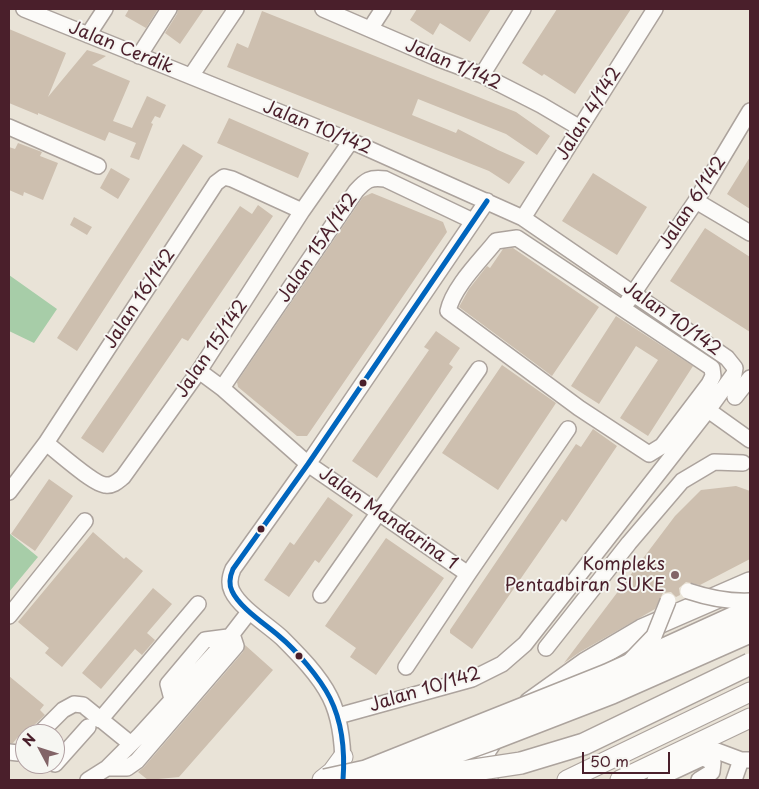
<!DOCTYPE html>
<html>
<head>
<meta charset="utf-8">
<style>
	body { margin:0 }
	#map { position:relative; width:759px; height:789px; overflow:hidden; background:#e9e3d7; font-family:"Playpen Sans",sans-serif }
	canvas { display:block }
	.frame { position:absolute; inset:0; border:10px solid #4a1f2b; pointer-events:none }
	.north { position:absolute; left:15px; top:724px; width:50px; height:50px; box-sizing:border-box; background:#f6f6f2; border:1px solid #b1a0a2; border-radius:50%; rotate:310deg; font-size:14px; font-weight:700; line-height:20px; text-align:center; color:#4a1f2b }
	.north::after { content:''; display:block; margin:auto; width:18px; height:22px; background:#826467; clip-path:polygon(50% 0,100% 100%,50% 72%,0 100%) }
	.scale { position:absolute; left:582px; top:752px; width:88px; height:22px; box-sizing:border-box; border:2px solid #4a1f2b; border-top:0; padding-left:6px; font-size:15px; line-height:18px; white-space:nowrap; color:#4a1f2b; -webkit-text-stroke:4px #f6f6f2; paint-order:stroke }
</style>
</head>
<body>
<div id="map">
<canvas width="759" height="789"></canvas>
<div class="frame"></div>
<div class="north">N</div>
<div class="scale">50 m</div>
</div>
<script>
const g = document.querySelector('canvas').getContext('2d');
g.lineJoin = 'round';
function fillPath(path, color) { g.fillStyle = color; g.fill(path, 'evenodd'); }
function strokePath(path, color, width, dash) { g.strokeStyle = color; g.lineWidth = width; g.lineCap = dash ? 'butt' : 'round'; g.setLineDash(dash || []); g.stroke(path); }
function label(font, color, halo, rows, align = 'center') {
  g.font = font + ' "Playpen Sans",sans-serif'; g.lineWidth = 4; g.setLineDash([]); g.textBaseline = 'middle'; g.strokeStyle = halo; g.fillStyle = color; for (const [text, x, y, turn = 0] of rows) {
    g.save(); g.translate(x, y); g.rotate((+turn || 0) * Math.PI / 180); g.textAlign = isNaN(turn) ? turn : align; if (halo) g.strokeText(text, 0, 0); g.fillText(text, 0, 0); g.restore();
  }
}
const forest = new Path2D(`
	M 9,275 L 57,309 L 34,343 L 9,331 Z
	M 9,533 L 38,557 L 9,592 Z`);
const building = new Path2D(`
	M 129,9 L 158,9 L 146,28 L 125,16 Z
	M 178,9 L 204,9 L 180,44 L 165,33 L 177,14 Z
	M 417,9 L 491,9 L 470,42 L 440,23 L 433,35 L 410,20 Z
	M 557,9 L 631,9 L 575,94 L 544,74 L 542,76 L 522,63 Z
	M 262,11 L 516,112 L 550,136 L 537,155 L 506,134 L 418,99 L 412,115 L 456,133 L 458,129 L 498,150 L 525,162 L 509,184 L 489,171 L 227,67 L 237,43 L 248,48 Z
	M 9,29 L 66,53 L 48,97 L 87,50 L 106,56 L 92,65 L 130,81 L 113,121 L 132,128 L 147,96 L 166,105 L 160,118 L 155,116 L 151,123 L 153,124 L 139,160 L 130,157 L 136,143 L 109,132 L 105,141 L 38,113 L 38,115 L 9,103 Z
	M 229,118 L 309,153 L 298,178 L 217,143 Z
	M 18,143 L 42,152 L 40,156 L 58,163 L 43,200 L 24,192 L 23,196 L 9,190 L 9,147 L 15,149 Z
	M 183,144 L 203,156 L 77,351 L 57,338 Z
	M 750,157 L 750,209 L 727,194 Z
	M 111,168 L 130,179 L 118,199 L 100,188 Z
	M 593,173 L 647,207 L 617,255 L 562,221 Z
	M 372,193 L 443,222 L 447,232 L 307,436 L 297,436 L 238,387 L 237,382 L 363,197 Z
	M 258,205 L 273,216 L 188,341 L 182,338 L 103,453 L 81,438 L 240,206 L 252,214 Z
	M 74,217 L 92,227 L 87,235 L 70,225 Z
	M 705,228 L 750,257 L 750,332 L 670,281 Z
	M 513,248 L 599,307 L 552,376 L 459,307 L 469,289 L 487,266 L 490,268 L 503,249 Z
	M 616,316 L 693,366 L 648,436 L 620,418 L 658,360 L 636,346 L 599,404 L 571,386 Z
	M 436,331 L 460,348 L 449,364 L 453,367 L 377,478 L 352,461 L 429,350 L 424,347 Z
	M 502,365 L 556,403 L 498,490 L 442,453 Z
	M 593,429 L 617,446 L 566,522 L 562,519 L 472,649 L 450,633 L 450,630 L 576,444 L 581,447 Z
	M 49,479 L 73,496 L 35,551 L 11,534 Z
	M 736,486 L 750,491 L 750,559 L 700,585 L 686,582 L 679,588 L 680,595 L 676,597 L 671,592 L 663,593 L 655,609 L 580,652 L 564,663 L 675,516 L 701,490 Z
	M 328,497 L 353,515 L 319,563 L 315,560 L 289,597 L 264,580 L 290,542 L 294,545 Z
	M 93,532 L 124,559 L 126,557 L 143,571 L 62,667 L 45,653 L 49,648 L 18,622 Z
	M 386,538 L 444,578 L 376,675 L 350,657 L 356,648 L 325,626 Z
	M 153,588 L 172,604 L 147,633 L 155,640 L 142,655 L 135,649 L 101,689 L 82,673 Z
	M 245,645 L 273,670 L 179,777 L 148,780 L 138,772 L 144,767 L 243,652 Z
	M 9,676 L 44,705 L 40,710 L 45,715 L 32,727 L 30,734 L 25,734 L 25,740 L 22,740 L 18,737 L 13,743 L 9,743 Z`);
const minor = new Path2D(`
	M 24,9 L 351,141 L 523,218 L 727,358 L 735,368 L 734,374 L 708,410 L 525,644 L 502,664 L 472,679 L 338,716
	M 323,9 L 439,59 L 482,75 L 541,105 L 580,128
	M 370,29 L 383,9
	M 88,35 L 105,9
	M 139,56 L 169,9
	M 482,75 L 523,9
	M 191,76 L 236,9
	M 9,127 L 98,166
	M 696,201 L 750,233
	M 523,218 L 655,9
	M 517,238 L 712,368 L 713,376 L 709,384 L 662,446 L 649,454 L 579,408 L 448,311 C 453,287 481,260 496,241 Z
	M 628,301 L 696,201 L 750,111
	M 199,371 L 222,388 L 308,464 L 468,574
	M 222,388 L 356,191 C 366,180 370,177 385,179 L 473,221
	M 735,397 L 750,378
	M 708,410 L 750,440
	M 46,443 C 57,451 94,485 106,485 C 113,486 118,481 123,477 L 199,371 L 302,211 L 351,141
	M 9,492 L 46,443 L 216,183 L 224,177 L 232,179 L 302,211
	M 321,595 L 479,369
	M 9,616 L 85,521
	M 546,648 L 629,543 L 682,481 L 714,462 L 743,463
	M 406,667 L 468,574 L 568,429
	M 172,699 L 168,684 L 205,640 L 228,637
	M 100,720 L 198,604
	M 39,734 L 63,710 L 74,704 L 83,705 L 131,744
	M 9,752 L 18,753 L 25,749
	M 55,764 L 88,727
	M 107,768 L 127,768 L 137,761 L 236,646 L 232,634
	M 343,768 C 343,744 341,719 330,697 C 319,675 299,655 282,638 C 268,625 240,608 232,591 C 228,583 230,576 233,569 L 308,464 L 487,201
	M 88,780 L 107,768 L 140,735 L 232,634 L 249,612
	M 655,780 L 717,751 L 741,760 L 750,760
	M 699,780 L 712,772 L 713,763 L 704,758
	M 734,780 L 741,760`);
const major = new Path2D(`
	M 322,780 L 332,772 L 343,757
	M 567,780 L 750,692
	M 620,780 L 750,718`);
const highway = new Path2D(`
	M 530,703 L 586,663 L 642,630 L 750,583
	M 487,780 L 484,752 L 499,729`);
const minorBridge = new Path2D(`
	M 688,591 C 709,598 728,602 750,601
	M 630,661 L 654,636 L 668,601`);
const highwayBridge = new Path2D(`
	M 412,768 L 493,739 L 612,693 L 750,632
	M 374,771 L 448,774 L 521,763 L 584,744 L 750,664
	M 325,780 L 366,771 L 607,675 L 750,610`);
const bus1 = new Path2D(`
	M 343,780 C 345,753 342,722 330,698 C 320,678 296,650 279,636 C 265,624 239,607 232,591 C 228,583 230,576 233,569 L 308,464 L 487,201`);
const markers = [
	[363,383,4.5,"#4a1f2b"],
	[261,529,4.5,"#4a1f2b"],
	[675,575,5,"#826467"],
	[299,656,4.5,"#4a1f2b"]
];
const streetNames = [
	["Jalan Cerdik",121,48,22],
	["Jalan 1/142",453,65,23],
	["Jalan 4/142",589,114,-58],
	["Jalan 10/142",317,128,22],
	["Jalan 6/142",693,203,-57],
	["Jalan 15A/142",318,248,-56],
	["Jalan 16/142",140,299,-57],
	["Jalan 10/142",672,319,35],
	["Jalan 15/142",212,349,-56],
	["Jalan Mandarina 1",388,519,35],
	["Jalan 10/142",425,690,-17]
];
const poiNames = [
	["Kompleks",665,565],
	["Pentadbiran SUKE",665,586]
];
fillPath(forest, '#a7cda8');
fillPath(building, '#cdbfaf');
strokePath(minor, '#aca39d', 18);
strokePath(major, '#aca39d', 21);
strokePath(highway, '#aca39d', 24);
strokePath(minor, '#fcfbf9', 15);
strokePath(major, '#fcfbf9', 19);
strokePath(highway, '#fcfbf9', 21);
strokePath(minorBridge, '#aca39d', 18, []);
strokePath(highwayBridge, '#aca39d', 24, []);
strokePath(minorBridge, '#fcfbf9', 15);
strokePath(highwayBridge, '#fcfbf9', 21);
strokePath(bus1, '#0065bd', 5);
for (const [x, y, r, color] of markers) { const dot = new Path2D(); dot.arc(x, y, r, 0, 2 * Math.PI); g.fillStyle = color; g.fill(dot); strokePath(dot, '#f6f6f2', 2); }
label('18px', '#4a1f2b', '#f6f6f2', streetNames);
label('18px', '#4a1f2b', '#f6f6f2', poiNames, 'right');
</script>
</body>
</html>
